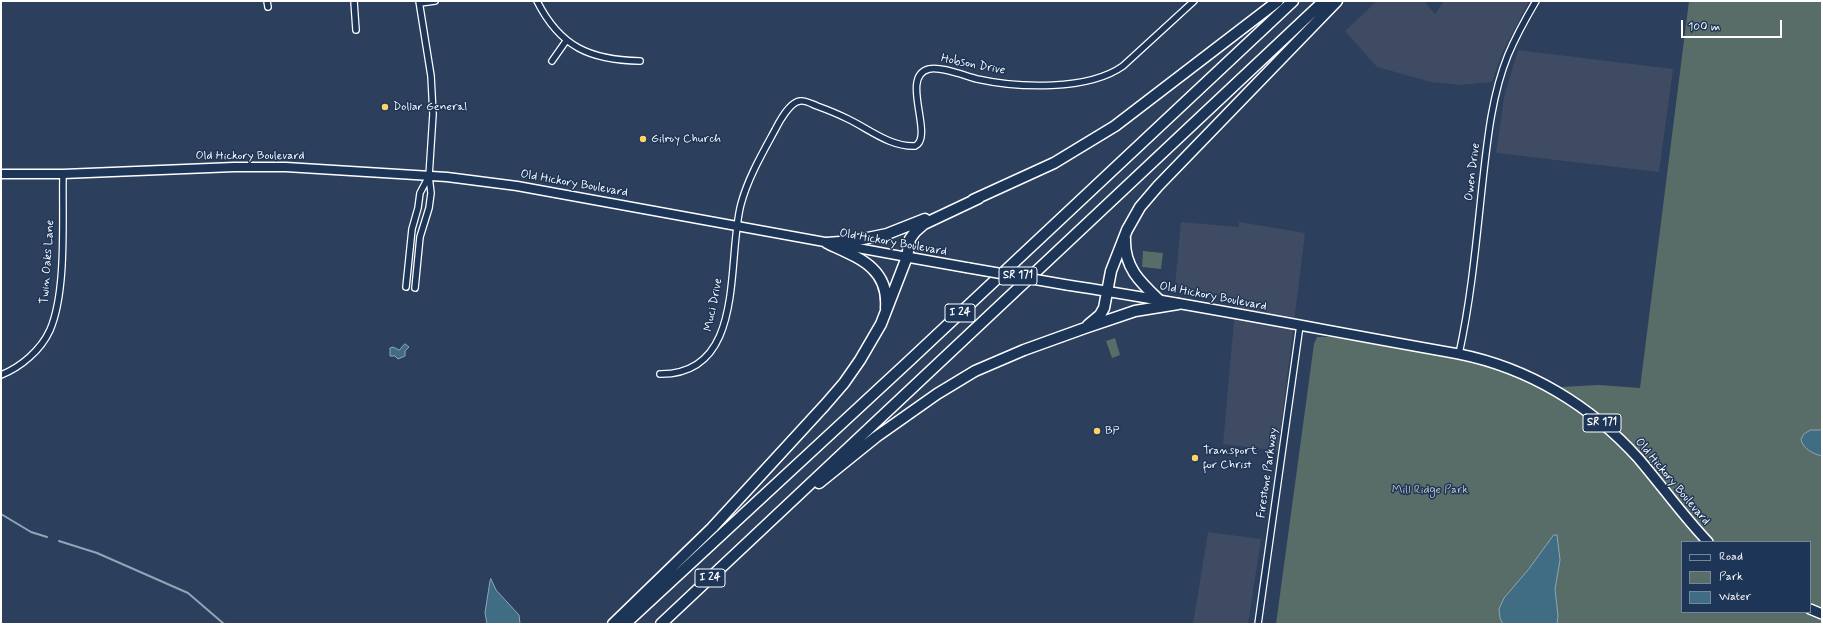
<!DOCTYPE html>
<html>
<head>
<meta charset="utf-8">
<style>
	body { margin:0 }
	#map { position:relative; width:1823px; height:625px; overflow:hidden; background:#2c3f5c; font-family:Mynerve,sans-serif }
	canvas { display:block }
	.frame { position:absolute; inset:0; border:2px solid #fff; pointer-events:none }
	.legend { position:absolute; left:1681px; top:541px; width:130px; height:72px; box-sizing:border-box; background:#1d3557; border:1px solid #77869a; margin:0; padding:5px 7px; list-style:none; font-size:12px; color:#fff }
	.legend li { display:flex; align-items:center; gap:8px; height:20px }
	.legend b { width:20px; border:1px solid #77869a }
	.scale { position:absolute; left:1681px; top:20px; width:101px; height:18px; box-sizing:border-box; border:2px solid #fff; border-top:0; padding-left:5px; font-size:12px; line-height:14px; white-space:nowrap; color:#fff; -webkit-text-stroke:3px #1d3557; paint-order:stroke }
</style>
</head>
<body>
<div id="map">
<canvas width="1823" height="625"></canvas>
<div class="frame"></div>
<ul class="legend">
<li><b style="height:5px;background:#1d3557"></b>Road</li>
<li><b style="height:11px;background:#596d68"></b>Park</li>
<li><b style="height:11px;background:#406c84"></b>Water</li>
</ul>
<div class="scale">100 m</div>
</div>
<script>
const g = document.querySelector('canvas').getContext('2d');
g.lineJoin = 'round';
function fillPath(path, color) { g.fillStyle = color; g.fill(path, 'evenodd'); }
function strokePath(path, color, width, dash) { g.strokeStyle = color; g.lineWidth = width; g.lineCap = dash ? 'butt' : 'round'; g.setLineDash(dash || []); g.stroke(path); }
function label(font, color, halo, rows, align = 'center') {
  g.font = font + ' Mynerve,sans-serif'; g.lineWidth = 3; g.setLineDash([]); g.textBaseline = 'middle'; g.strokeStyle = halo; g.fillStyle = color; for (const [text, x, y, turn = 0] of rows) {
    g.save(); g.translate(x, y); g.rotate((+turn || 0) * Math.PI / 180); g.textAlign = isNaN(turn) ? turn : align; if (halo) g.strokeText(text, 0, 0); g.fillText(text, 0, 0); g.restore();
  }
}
const built = new Path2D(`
	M 1377,1 L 1424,1 L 1435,14 L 1444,1 L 1529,1 L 1502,53 L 1492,82 L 1461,85 L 1431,82 L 1377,67 L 1345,31 Z
	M 1518,50 L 1673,69 L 1659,172 L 1496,153 L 1504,97 Z
	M 1181,222 L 1239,227 L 1239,222 L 1305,233 L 1278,451 L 1223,444 L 1236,298 L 1175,287 Z
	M 1208,532 L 1261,539 L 1248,624 L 1193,624 Z`);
const green = new Path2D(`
	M 1689,1 L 1822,1 L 1822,624 L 1276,624 L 1314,344 L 1317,337 L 1331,337 L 1448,356 L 1485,364 L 1509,372 L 1542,388 L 1599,385 L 1640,388 ZM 1682,542 L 1810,542 L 1810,612 L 1682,612 Z
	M 1143,251 L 1163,253 L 1161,269 L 1142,267 Z
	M 1115,338 L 1120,355 L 1112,358 L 1106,341 Z`);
const water = new Path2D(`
	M 405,344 L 409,347 L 405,351 L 405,356 L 398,359 L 395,356 L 390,356 L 390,348 L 393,347 L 399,350 Z
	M 1811,430 L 1822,430 L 1822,456 C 1813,454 1802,448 1801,439 L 1804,434 Z
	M 1554,535 L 1557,535 L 1560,560 L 1555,589 L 1558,616 L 1557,624 L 1503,624 L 1500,618 L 1499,609 L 1504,598 L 1528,570 Z
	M 491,579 L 496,590 L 519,615 L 520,624 L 487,624 L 485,613 L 490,581 Z`);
const stream = new Path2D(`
	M 1,514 L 31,532 L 47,537
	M 59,541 L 97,553 L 188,593 L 224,624`);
const street = new Path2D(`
	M 267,1 L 268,7
	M 354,1 L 356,30
	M 537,1 C 560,47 590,60 640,61
	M 420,3 L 435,1
	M 552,61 L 566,41
	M 406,287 L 412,229 L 418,208 L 420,193 L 429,176
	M 415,288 L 420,237 L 429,208 L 431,193 L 429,176 L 433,114 L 431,76 L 419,1
	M 1459,354 C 1471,299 1476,244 1482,188 C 1487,144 1491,97 1508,55 C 1516,36 1526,18 1536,1
	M 660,374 C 747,375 726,260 741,204 C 748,178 762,154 775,130 C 779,122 790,102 800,101 C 805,100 812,104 817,106 C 828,110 838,114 848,119 C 869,129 890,147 915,146 C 935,137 899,76 929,69 C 941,66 965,76 977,79 C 1018,88 1088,91 1123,66 L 1194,1
	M 1,375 C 21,367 41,350 50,330 C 67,291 62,217 63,174
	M 1258,624 L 1300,325`);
const secondary = new Path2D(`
	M 1,174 L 63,174 L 234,167 L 286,167 L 447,177 L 517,186 L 907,257`);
const primary = new Path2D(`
	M 907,257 L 969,268
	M 1067,285 C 1198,305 1328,331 1459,354 C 1529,368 1591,406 1638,458 C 1662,486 1683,516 1708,542
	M 1810,609 L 1822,614`);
const highway = new Path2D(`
	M 973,200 L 1054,163 L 1115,126 L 1278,1
	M 1125,239 C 1124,267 1140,282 1158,299
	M 827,243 L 853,241 L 887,234 L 925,219
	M 829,244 C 859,258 889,268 886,308
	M 1088,325 L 1100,315 L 1104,308 L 1111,271 L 1127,230 L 1140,207 L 1158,186 L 1337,1
	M 819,483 L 876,437 L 937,394 L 975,371 L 1024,350 L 1085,328 L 1135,311 L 1178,304
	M 613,624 L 712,528 L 825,405 L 844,383 L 860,360 L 881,324 L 907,257 L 910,239 L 915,232 L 924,224 L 979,198
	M 625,624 L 908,362 L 1293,1
	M 661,624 L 1324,1`);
const primaryBridge = new Path2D(`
	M 969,268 L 1067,285`);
const markers = [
	[385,107,4,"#ffd166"],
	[643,139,4,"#ffd166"],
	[1097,431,4,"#ffd166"],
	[1195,458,4,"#ffd166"]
];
const shields = [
	[1018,276,38],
	[960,313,30],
	[1602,423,38],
	[710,578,30]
];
const shieldNames = [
	["SR 171",1018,276],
	["I 24",960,313],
	["SR 171",1602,423],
	["I 24",710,578]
];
const streetNames = [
	["Hobson Drive",973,65,11],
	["Old Hickory Boulevard",250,156],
	["Owen Drive",1473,172,-83],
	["Old Hickory Boulevard",574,184,10],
	["Old Hickory Boulevard",893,243,10],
	["Twin Oaks Lane",48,262,-86],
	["Old Hickory Boulevard",1213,297,11],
	["Muci Drive",714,305,-79],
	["Firestone Parkway",1268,473,-82],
	["Old Hickory Boulevard",1672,482,50]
];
const poiNames = [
	["Dollar General",393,107],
	["Gilroy Church",651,139],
	["BP",1105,431],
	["Transport",1203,451],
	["for Christ",1203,465]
];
const parkNames = [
	["Mill Ridge Park",1430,490]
];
fillPath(built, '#3e4b62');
fillPath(green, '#596d68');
fillPath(water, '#406c84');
strokePath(water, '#8ca7b5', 1);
strokePath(stream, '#8ca7b5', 2);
strokePath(street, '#fff', 8);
strokePath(secondary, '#fff', 11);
strokePath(primary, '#fff', 12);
strokePath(highway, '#fff', 13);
strokePath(street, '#1d3557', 5.5);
strokePath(secondary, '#1d3557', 8);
strokePath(primary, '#1d3557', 9);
strokePath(highway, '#1d3557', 10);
strokePath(primaryBridge, '#fff', 12, []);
strokePath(primaryBridge, '#1d3557', 9);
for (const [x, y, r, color] of markers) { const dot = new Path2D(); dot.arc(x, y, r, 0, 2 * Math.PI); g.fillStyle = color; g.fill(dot); strokePath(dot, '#1d3557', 1.5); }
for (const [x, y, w] of shields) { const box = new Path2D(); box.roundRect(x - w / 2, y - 9, w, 18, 3); g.fillStyle = '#1d3557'; g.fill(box); strokePath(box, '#fff', 1); }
label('bold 11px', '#fff', null, shieldNames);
label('12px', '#fff', '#1d3557', streetNames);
label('12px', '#fff', '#1d3557', poiNames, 'left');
label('12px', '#bdc5c3', '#1d3557', parkNames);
</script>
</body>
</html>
